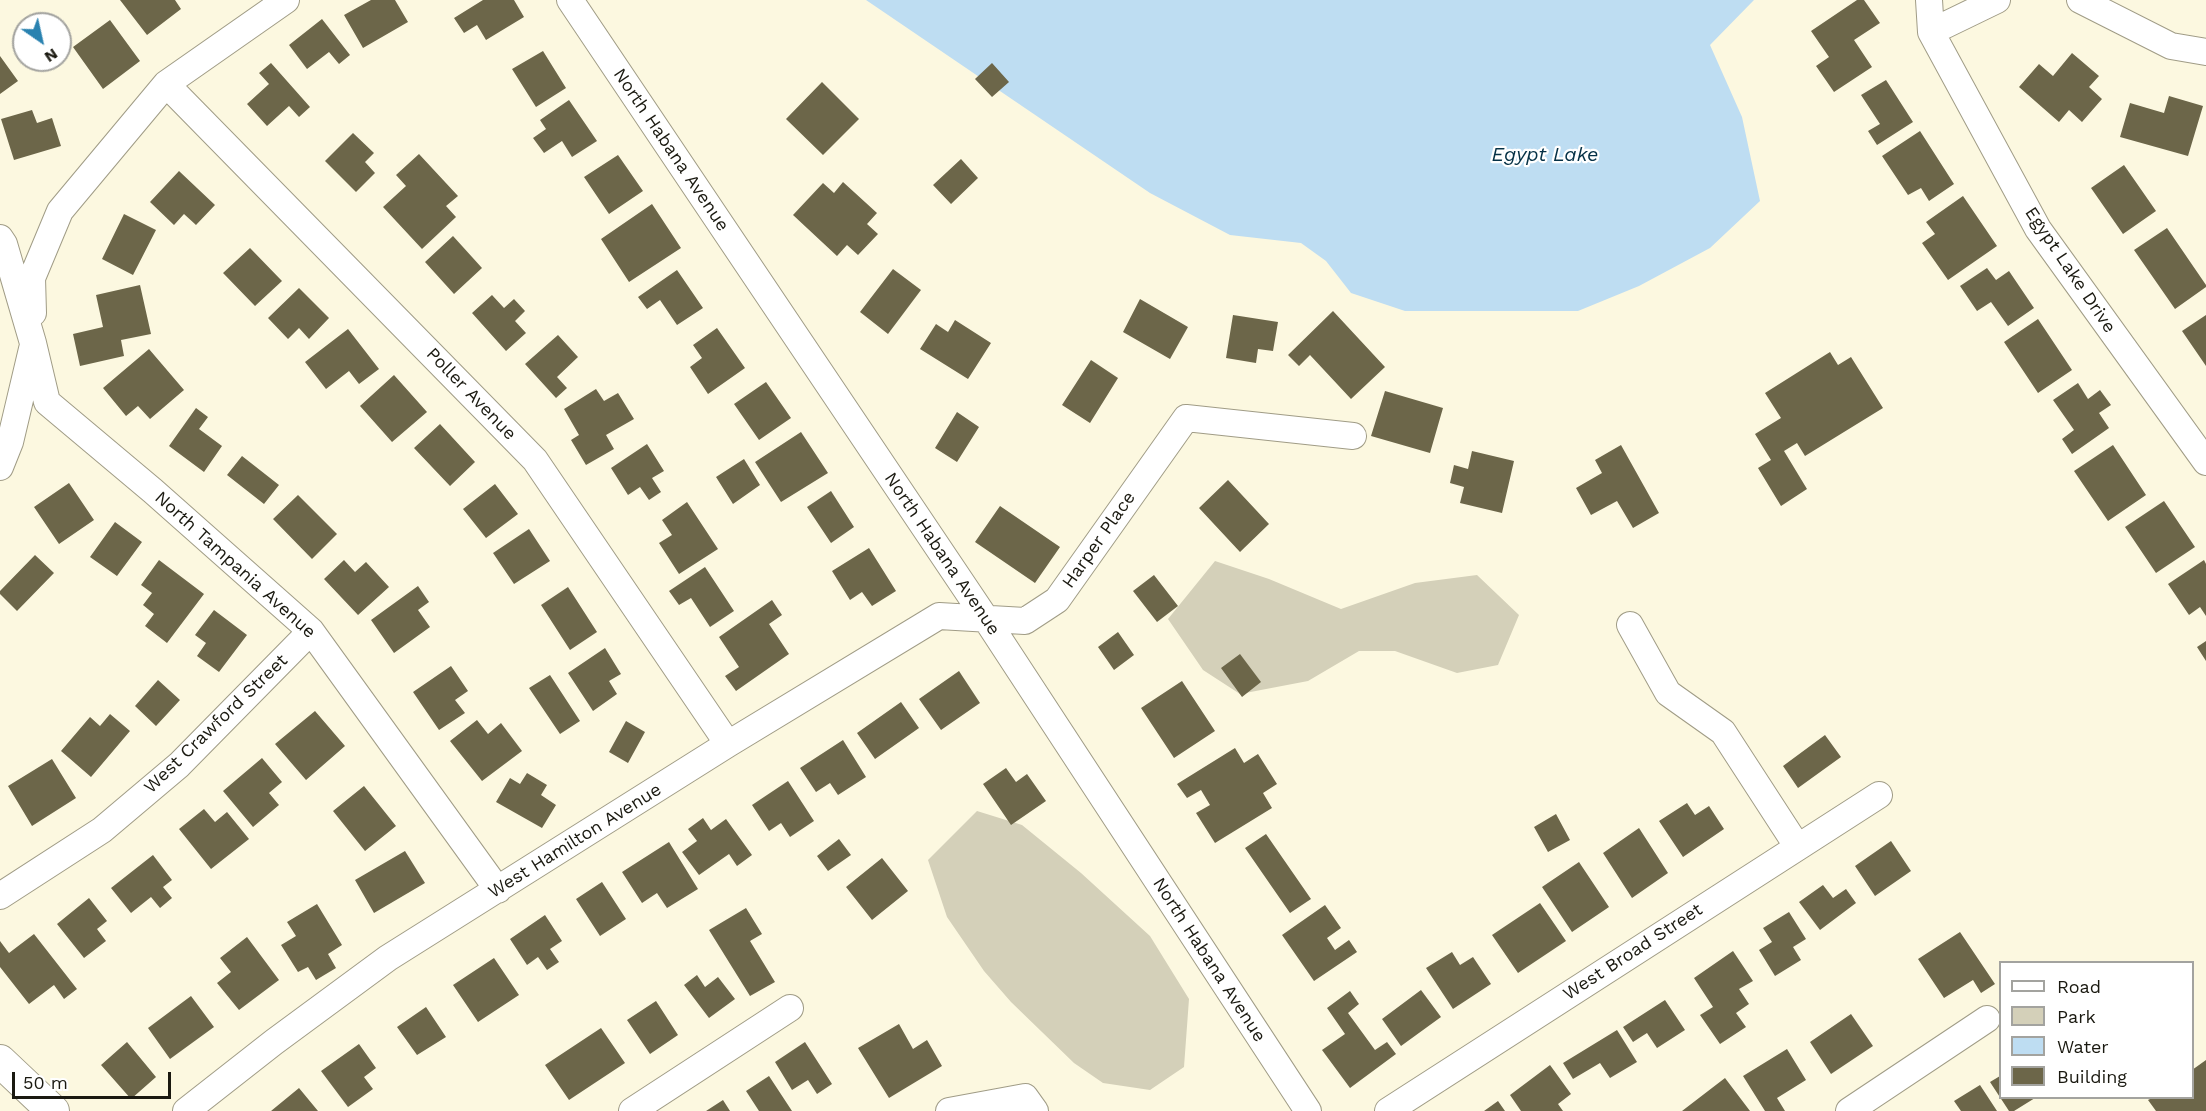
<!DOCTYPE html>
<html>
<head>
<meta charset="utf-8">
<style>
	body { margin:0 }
	#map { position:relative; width:2206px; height:1111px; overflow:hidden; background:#fcf8e0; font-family:"Work Sans",sans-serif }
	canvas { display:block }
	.legend { position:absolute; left:1999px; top:961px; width:195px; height:138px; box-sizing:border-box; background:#fff; border:2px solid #a3a39f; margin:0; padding:8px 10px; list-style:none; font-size:18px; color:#1a1910 }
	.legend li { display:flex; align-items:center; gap:12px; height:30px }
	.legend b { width:30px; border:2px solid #a3a39f }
	.north { position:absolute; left:12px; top:12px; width:60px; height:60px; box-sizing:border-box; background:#fff; border:2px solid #a3a39f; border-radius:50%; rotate:146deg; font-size:16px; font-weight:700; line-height:24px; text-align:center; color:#1a1910 }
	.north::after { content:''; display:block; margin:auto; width:21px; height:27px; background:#2982b0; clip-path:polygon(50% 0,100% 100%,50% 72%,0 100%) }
	.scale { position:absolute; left:12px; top:1072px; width:159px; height:27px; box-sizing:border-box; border:3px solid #1a1910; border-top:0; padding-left:8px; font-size:18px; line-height:21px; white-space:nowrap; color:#1a1910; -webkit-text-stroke:4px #fff; paint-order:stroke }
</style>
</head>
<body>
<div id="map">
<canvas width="2206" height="1111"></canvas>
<ul class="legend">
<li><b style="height:8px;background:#fff"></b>Road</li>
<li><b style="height:16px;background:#d4d0b9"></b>Park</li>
<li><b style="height:16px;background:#beddf2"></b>Water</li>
<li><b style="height:16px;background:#6c6649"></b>Building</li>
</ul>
<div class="north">N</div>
<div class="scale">50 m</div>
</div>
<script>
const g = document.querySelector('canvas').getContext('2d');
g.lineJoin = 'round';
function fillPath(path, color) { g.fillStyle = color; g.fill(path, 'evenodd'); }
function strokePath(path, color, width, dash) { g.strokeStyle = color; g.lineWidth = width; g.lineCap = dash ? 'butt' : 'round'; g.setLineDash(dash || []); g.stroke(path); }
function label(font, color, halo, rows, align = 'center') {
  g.font = font + ' "Work Sans",sans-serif'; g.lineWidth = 4.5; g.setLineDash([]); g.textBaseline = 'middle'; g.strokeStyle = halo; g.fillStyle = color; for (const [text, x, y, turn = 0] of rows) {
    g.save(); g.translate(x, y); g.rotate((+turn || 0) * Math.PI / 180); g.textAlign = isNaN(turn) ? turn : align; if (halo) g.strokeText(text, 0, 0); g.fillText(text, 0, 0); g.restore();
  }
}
const green = new Path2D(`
	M 1215,561 L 1269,579 L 1341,609 L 1415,583 L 1477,575 L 1519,615 L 1498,665 L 1457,673 L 1395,651 L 1359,651 L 1308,681 L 1240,694 L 1203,670 L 1168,619 Z
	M 977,811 L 1022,825 L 1081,873 L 1150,936 L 1189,999 L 1184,1067 L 1150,1090 L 1103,1083 L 1074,1063 L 1011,1002 L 984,971 L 947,917 L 928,860 Z`);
const water = new Path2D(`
	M 866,0 L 1754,0 L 1710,45 L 1742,117 L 1760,201 L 1710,248 L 1639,286 L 1578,311 L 1405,311 L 1351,293 L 1326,261 L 1301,243 L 1230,235 L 1150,193 Z`);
const building = new Path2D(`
	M 120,0 L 175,0 L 181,9 L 147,35 Z
	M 371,0 L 395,0 L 408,22 L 363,48 L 344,15 Z
	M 483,0 L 514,0 L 524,17 L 486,40 L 477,25 L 464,33 L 454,18 Z
	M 1857,0 L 1864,0 L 1880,23 L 1854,40 L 1872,67 L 1834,92 L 1816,66 L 1829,57 L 1811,31 Z
	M 322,19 L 350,55 L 339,64 L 329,52 L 307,69 L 289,45 Z
	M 110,20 L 140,61 L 103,89 L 73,47 Z
	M 543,51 L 566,88 L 536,107 L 512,69 Z
	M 2072,53 L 2099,76 L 2089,87 L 2102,99 L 2082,122 L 2069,110 L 2059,122 L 2019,87 L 2039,64 L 2053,76 Z
	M 0,56 L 18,81 L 0,94 Z
	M 271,63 L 310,107 L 299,117 L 289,106 L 267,126 L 247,104 L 269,84 L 259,73 Z
	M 992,63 L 1009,82 L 992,97 L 975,79 Z
	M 1886,80 L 1913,122 L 1877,145 L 1868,131 L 1880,124 L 1861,95 Z
	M 822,82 L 859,119 L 823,155 L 786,119 Z
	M 2169,96 L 2203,106 L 2188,156 L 2120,137 L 2130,103 L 2164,113 Z
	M 569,100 L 597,141 L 572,157 L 562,141 L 544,153 L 533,138 L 546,129 L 540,120 Z
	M 32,110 L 37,123 L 52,118 L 61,146 L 14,160 L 1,119 Z
	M 1920,131 L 1954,184 L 1929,201 L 1921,188 L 1908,195 L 1882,156 Z
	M 353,133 L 374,153 L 365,162 L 375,173 L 356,192 L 325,161 Z
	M 419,154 L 458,196 L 446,206 L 456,217 L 422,249 L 383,207 L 406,186 L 396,175 Z
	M 618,155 L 643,191 L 609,214 L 584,177 Z
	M 961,159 L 978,178 L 951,204 L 933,185 Z
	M 2124,165 L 2156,211 L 2123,234 L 2091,188 Z
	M 179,171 L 215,205 L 196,225 L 184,214 L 174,225 L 150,202 Z
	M 843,182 L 877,213 L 867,224 L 878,234 L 858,255 L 847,245 L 837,256 L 793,215 L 823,183 L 834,193 Z
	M 1963,196 L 1997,246 L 1948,280 L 1922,243 L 1935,234 L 1926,222 Z
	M 652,204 L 681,248 L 629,282 L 601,239 Z
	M 124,214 L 156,230 L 133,275 L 102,259 Z
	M 2167,228 L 2206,285 L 2206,287 L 2175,309 L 2134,250 Z
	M 453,236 L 482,268 L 454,294 L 425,262 Z
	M 250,248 L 282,281 L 255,306 L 223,273 Z
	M 1987,268 L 1996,280 L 2009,271 L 2034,308 L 2008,326 L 1991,302 L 1977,311 L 1960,286 Z
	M 893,269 L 921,290 L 888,334 L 860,312 Z
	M 677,270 L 703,308 L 677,325 L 660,300 L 647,309 L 638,297 Z
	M 140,285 L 151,334 L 121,340 L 124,356 L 80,366 L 73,334 L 103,327 L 96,295 Z
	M 299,288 L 329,318 L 309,339 L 299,328 L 288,339 L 268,318 Z
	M 492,295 L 504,308 L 514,299 L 525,311 L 515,321 L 526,333 L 506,351 L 472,313 Z
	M 1140,299 L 1188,327 L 1170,359 L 1123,332 Z
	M 1333,311 L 1385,367 L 1351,399 L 1310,355 L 1299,366 L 1288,355 Z
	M 1233,315 L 1278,322 L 1273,351 L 1258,349 L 1256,363 L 1226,358 Z
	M 2206,315 L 2206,366 L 2182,331 Z
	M 2038,319 L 2072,370 L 2038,393 L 2004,342 Z
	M 955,320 L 991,343 L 968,379 L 920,349 L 936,324 L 948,332 Z
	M 717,328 L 745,368 L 708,394 L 690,367 L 702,358 L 693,345 Z
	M 348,329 L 379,369 L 359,384 L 349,371 L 326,389 L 305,362 Z
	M 558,335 L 578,357 L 557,377 L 567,388 L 556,398 L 525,364 Z
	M 149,349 L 184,390 L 150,419 L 138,406 L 126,416 L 103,388 Z
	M 1830,352 L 1838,365 L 1851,357 L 1883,408 L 1805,456 L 1797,443 L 1784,451 L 1807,489 L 1781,506 L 1758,468 L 1771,460 L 1755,434 L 1781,418 L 1765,393 Z
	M 1091,360 L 1118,378 L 1090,423 L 1062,405 Z
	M 394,375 L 427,412 L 392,442 L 360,406 Z
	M 766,382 L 791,418 L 759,440 L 734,404 Z
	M 2078,383 L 2088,399 L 2100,390 L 2111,405 L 2099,413 L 2109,428 L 2072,454 L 2062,439 L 2074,430 L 2053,400 Z
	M 596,389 L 604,401 L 618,393 L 634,419 L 606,435 L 614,449 L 586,465 L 571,440 L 579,435 L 564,409 Z
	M 1385,391 L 1443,408 L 1430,453 L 1371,436 Z
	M 196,408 L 208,417 L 199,429 L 222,446 L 204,472 L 169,446 Z
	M 957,412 L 979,427 L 957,462 L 935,448 Z
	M 440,424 L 475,462 L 450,486 L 414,448 Z
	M 801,432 L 828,473 L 781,502 L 755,462 Z
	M 647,444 L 664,471 L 652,478 L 661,492 L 649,500 L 640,487 L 628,495 L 611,468 Z
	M 1621,445 L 1659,513 L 1633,528 L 1617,501 L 1591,515 L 1576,488 L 1602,473 L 1595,460 Z
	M 2113,445 L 2146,495 L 2108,521 L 2074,471 Z
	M 1472,451 L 1514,461 L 1502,513 L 1460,503 L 1464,487 L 1450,483 L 1454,465 L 1468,469 Z
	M 242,456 L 279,485 L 264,504 L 227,475 Z
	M 744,459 L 760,485 L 733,504 L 716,477 Z
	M 1228,480 L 1269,524 L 1240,552 L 1199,508 Z
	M 69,483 L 94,520 L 59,544 L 34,507 Z
	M 495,484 L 518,514 L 486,538 L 463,509 Z
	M 831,491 L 854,527 L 831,543 L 807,507 Z
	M 298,495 L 337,534 L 312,559 L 273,519 Z
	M 2164,501 L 2195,547 L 2156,573 L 2125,527 Z
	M 687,502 L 718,549 L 679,574 L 659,543 L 672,535 L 662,520 Z
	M 1000,506 L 1060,547 L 1035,583 L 975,542 Z
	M 115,522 L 142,542 L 117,576 L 90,557 Z
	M 529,529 L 550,561 L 514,584 L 493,553 Z
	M 869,548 L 896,591 L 872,606 L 862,592 L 850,600 L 832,571 Z
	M 35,555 L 54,573 L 17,611 L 0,594 L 0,591 Z
	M 159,560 L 204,594 L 167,643 L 145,626 L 154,614 L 143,605 L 152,593 L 141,585 Z
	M 344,560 L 355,572 L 366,562 L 389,587 L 358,615 L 324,579 Z
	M 2204,560 L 2206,564 L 2206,616 L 2200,607 L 2189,615 L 2168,584 Z
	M 705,567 L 734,611 L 710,627 L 691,598 L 679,605 L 669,591 Z
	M 1154,575 L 1178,606 L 1157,622 L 1133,591 Z
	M 418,586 L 429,602 L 418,610 L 430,627 L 394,653 L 371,620 Z
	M 568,587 L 597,632 L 570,650 L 541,605 Z
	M 772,600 L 782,615 L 769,624 L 789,654 L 736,691 L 725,676 L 739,667 L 719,637 Z
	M 214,610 L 247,635 L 219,672 L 197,656 L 206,643 L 195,635 Z
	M 1118,632 L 1134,655 L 1114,670 L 1098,647 Z
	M 2206,641 L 2206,661 L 2197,647 Z
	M 605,648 L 621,674 L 609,681 L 617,694 L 593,711 L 568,673 Z
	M 1240,654 L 1261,682 L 1242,697 L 1221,668 Z
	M 451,666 L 468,691 L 455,700 L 465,713 L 439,730 L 413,692 Z
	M 959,671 L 980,703 L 941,730 L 919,699 Z
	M 550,675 L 580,721 L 560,734 L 529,688 Z
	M 158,680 L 180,700 L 156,726 L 135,706 Z
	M 1182,681 L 1215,731 L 1174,758 L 1141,708 Z
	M 901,702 L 919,728 L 875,759 L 857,733 Z
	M 315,711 L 345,746 L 306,780 L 275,744 Z
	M 110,714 L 130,731 L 91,777 L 61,751 L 90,717 L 100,726 Z
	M 477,720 L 488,734 L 501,723 L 522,751 L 482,781 L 450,741 Z
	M 626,721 L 645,732 L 628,763 L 609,752 Z
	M 1825,735 L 1841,757 L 1798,788 L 1783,766 Z
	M 843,740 L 866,777 L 838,795 L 830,783 L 816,792 L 800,768 Z
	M 1235,748 L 1244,763 L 1258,754 L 1277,784 L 1263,793 L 1272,808 L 1215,843 L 1196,813 L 1210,805 L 1201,790 L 1187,798 L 1177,784 Z
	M 262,758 L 282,782 L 269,793 L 279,805 L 253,827 L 223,791 Z
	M 52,759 L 76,798 L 32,826 L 8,786 Z
	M 1006,768 L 1016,782 L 1027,774 L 1046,801 L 1011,825 L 983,784 Z
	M 527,773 L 547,785 L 541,795 L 556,805 L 542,828 L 496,802 L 510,778 L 520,784 Z
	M 788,781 L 814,821 L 790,837 L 781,823 L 769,831 L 752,805 Z
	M 364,786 L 396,826 L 365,851 L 333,811 Z
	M 1687,803 L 1695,815 L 1709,806 L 1724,829 L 1683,857 L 1659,821 Z
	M 204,809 L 215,822 L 227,812 L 249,839 L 211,869 L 179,829 Z
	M 1556,814 L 1570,840 L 1548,852 L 1534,827 Z
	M 703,818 L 711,830 L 726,819 L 752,855 L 737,866 L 729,854 L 699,875 L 682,852 L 697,841 L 688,829 Z
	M 1639,828 L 1668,873 L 1632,898 L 1603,853 Z
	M 1266,834 L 1311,899 L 1290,913 L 1245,848 Z
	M 839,839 L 851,855 L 828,871 L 817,856 Z
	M 1891,841 L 1911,871 L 1875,896 L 1855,866 Z
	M 669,842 L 698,889 L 667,908 L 657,893 L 642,903 L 622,872 Z
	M 405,851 L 425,883 L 374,913 L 355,880 Z
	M 153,855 L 172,880 L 163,887 L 172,898 L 160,908 L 151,897 L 131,913 L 111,888 Z
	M 882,858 L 908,891 L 872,920 L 846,887 Z
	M 1579,862 L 1609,907 L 1572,932 L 1542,887 Z
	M 602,882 L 626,919 L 600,936 L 576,899 Z
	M 1823,885 L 1833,898 L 1846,889 L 1856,903 L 1820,930 L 1799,902 Z
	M 89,898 L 107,921 L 97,929 L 106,941 L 84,958 L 57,924 Z
	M 1540,903 L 1566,941 L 1518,973 L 1492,935 Z
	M 317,904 L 342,945 L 328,954 L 336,968 L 316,980 L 308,967 L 298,972 L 281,945 L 296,936 L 287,922 Z
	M 1325,905 L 1341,928 L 1327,938 L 1335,950 L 1349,940 L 1357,952 L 1314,981 L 1282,935 Z
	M 746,908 L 762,934 L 750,941 L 775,982 L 750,996 L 709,930 Z
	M 1789,912 L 1806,939 L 1793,947 L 1801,960 L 1775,976 L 1759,950 L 1772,942 L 1763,928 Z
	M 545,915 L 562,941 L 550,949 L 559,962 L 547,970 L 538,957 L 527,965 L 510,939 Z
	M 1960,932 L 1995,984 L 1981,993 L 1973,980 L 1944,998 L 1918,959 Z
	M 34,934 L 77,989 L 64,999 L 54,985 L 29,1004 L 0,967 L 0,941 L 9,953 Z
	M 247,937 L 279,980 L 239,1010 L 217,983 L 231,972 L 220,958 Z
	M 1733,951 L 1753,981 L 1739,989 L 1749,1004 L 1736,1013 L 1746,1027 L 1720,1044 L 1700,1015 L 1713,1007 L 1694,978 Z
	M 1452,952 L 1460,965 L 1473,957 L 1491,984 L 1453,1009 L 1426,968 Z
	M 494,958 L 519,995 L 478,1022 L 453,985 Z
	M 697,975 L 705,987 L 718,977 L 735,999 L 709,1018 L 684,985 Z
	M 1421,990 L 1441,1017 L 1401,1046 L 1382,1019 Z
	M 1350,991 L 1359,1004 L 1348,1013 L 1375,1050 L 1387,1042 L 1396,1054 L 1350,1088 L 1322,1050 L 1345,1034 L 1327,1008 Z
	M 191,996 L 214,1027 L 170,1059 L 148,1028 Z
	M 1665,1000 L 1685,1030 L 1657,1048 L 1647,1033 L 1633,1042 L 1623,1027 Z
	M 656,1001 L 678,1035 L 650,1054 L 627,1020 Z
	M 426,1007 L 446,1037 L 417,1055 L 397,1027 Z
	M 1851,1014 L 1873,1046 L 1831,1074 L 1810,1042 Z
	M 899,1024 L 913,1049 L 927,1040 L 942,1066 L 889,1098 L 858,1048 Z
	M 601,1028 L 625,1063 L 569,1100 L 545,1065 Z
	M 1617,1030 L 1637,1062 L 1610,1078 L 1600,1063 L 1573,1079 L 1563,1063 Z
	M 127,1042 L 156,1077 L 131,1099 L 101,1065 Z
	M 805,1042 L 832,1084 L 817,1094 L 808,1080 L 792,1090 L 775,1062 Z
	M 359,1044 L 376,1068 L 364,1077 L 373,1089 L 348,1107 L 321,1071 Z
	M 1787,1049 L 1806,1080 L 1777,1098 L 1785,1111 L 1765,1111 L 1743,1076 Z
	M 2206,1060 L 2206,1111 L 2156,1111 L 2148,1100 L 2152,1098 L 2192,1098 L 2192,1070 Z
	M 1550,1065 L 1571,1094 L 1558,1104 L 1563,1111 L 1521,1111 L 1510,1095 Z
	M 769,1076 L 792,1111 L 759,1111 L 746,1091 Z
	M 2000,1076 L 2000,1098 L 2035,1098 L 2014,1111 L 2009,1111 L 1990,1082 Z
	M 1725,1078 L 1750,1111 L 1682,1111 Z
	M 1980,1085 L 1997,1111 L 1961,1111 L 1954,1101 Z
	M 299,1088 L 318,1111 L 271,1111 Z
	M 723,1100 L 730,1111 L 706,1111 Z
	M 1498,1101 L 1505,1111 L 1484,1111 Z`);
const minor = new Path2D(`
	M 570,0 L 986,619 L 1308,1111
	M 1929,0 L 1931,32 L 2038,229 L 2206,462
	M 2080,0 L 2171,46 L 2206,52
	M 1931,32 L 1997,0
	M 166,84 L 535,460 L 728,744
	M 0,238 L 4,244 L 33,343 L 47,402 L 153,491 L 311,631 L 498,890
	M 33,313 L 32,278 L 60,211 L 166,84 L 286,0
	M 0,467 L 10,442 L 32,349
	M 1630,625 L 1668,693 L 1723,732 L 1797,846
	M 0,896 L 102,830 L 179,765 L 311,631
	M 186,1111 L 274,1042 L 388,958 L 728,744 L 939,616 L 1025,621 L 1057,600 L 1186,418 L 1353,436
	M 632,1111 L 790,1008
	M 949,1111 L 1025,1097 L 1035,1111
	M 1388,1111 L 1879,795
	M 1849,1111 L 1987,1019`);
const major = new Path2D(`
	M 0,1061 L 53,1111`);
const streetNames = [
	["North Habana Avenue",671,150,56],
	["Egypt Lake Drive",2070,270,56],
	["Poller Avenue",471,394,46],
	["Harper Place",1099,540,-55],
	["North Habana Avenue",942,554,56],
	["North Tampania Avenue",235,565,42],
	["West Crawford Street",216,724,-44],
	["West Hamilton Avenue",575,841,-32],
	["West Broad Street",1633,952,-33],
	["North Habana Avenue",1209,960,57]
];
const waterNames = [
	["Egypt Lake",1545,155]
];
fillPath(green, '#d4d0b9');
fillPath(water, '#beddf2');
fillPath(building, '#6c6649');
strokePath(minor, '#a09c86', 28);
strokePath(major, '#a09c86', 34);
strokePath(minor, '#fff', 26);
strokePath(major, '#fff', 32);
label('18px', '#1a1910', '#fff', streetNames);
label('italic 20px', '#053146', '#fff', waterNames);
</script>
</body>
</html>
